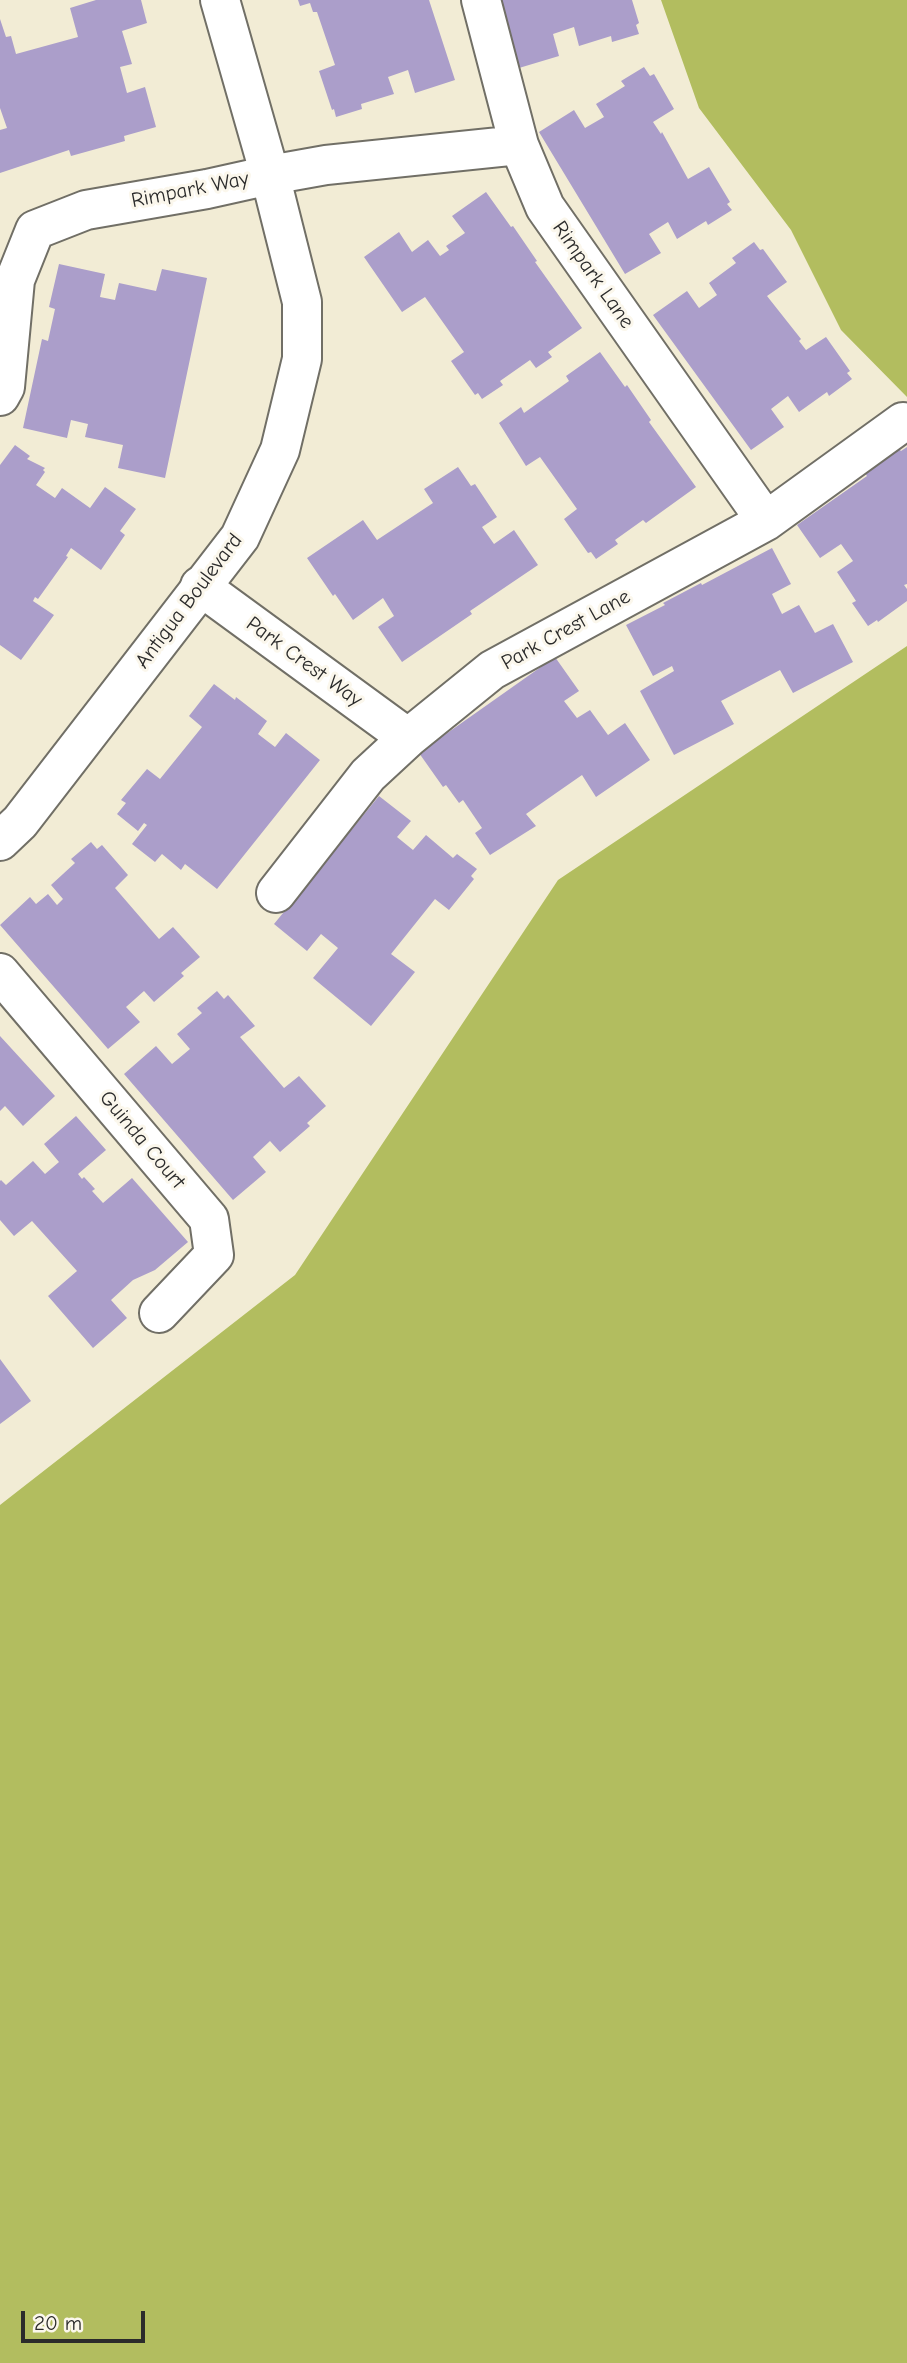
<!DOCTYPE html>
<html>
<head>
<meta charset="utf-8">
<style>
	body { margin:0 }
	#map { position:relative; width:907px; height:2363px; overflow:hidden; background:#f2ecd5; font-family:"Comic Neue",sans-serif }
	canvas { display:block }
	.scale { position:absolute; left:21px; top:2311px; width:124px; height:32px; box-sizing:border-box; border:4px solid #2b2b2b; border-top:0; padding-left:9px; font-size:21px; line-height:24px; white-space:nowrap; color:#2b2b2b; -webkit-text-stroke:5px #fbf7ec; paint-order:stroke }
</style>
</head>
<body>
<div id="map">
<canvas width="907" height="2363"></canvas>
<div class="scale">20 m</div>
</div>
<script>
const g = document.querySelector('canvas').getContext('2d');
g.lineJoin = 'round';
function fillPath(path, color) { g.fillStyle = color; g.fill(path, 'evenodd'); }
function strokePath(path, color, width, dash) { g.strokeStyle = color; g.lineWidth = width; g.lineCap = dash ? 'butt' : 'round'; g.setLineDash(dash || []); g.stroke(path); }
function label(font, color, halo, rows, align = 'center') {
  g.font = font + ' "Comic Neue",sans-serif'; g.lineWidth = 6; g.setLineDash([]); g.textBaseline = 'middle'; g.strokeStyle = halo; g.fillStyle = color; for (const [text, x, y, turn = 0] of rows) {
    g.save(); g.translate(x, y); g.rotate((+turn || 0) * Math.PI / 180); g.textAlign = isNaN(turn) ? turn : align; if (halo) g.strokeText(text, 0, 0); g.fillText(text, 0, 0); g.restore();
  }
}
const green = new Path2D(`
	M 661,0 L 907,0 L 907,397 L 841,330 L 791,230 L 699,108 Z
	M 907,646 L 907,2363 L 0,2363 L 0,1505 L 295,1275 L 558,880 Z`);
const building = new Path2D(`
	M 96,0 L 141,0 L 147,23 L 122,31 L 132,64 L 120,67 L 127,93 L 145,87 L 156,127 L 124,136 L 125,141 L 71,156 L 69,150 L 0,173 L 0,130 L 7,128 L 0,108 L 0,19 L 6,37 L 11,36 L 16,54 L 78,37 L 70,8 Z
	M 298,0 L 429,0 L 455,80 L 415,93 L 408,70 L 388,77 L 394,94 L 361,104 L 362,109 L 336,117 L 334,109 L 332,110 L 319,71 L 335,65 L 317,12 L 313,12 L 310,3 L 300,6 Z
	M 499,0 L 632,0 L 639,23 L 636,25 L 639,34 L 612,42 L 611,36 L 579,46 L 574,27 L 553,34 L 559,56 L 519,68 Z
	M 644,67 L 650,76 L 654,74 L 674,109 L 653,122 L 661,134 L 662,132 L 688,179 L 709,167 L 730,202 L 727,204 L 732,210 L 708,225 L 706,221 L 677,239 L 668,222 L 649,234 L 661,253 L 625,274 L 539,132 L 574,110 L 585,128 L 604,117 L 596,104 L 625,86 L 621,81 Z
	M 486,192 L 511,227 L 513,226 L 537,261 L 535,262 L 582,328 L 548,352 L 552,357 L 536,368 L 530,360 L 500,381 L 503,385 L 482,399 L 478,393 L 475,395 L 451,361 L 464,352 L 425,297 L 402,312 L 364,257 L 399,232 L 412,252 L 428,240 L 440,256 L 449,250 L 446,246 L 465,233 L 452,216 Z
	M 754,242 L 760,250 L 763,249 L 787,282 L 767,296 L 801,339 L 799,341 L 806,350 L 826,337 L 850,371 L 847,373 L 852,379 L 829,396 L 827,392 L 799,412 L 788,396 L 771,409 L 784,427 L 751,450 L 653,315 L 687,291 L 699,308 L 717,295 L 709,283 L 736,263 L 732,258 Z
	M 59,264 L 105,274 L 100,297 L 115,300 L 119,283 L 156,291 L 162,269 L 207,278 L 165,478 L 118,468 L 123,445 L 85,437 L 88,424 L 71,420 L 67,438 L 23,428 L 42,339 L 48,341 L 55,309 L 49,307 Z
	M 600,352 L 625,387 L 627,385 L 651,420 L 649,422 L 696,487 L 646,523 L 643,520 L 615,540 L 618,544 L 596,559 L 591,552 L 588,553 L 564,519 L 577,509 L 540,457 L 526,466 L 499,423 L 521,407 L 524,413 L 569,381 L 566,376 Z
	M 15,445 L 30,456 L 27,459 L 45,468 L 43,470 L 45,472 L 36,485 L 55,498 L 62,488 L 90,508 L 105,487 L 136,509 L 120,531 L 125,535 L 101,570 L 71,548 L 66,556 L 68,557 L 38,599 L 35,597 L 33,601 L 54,615 L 21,660 L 0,645 L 0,465 Z
	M 907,447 L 907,584 L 904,585 L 907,589 L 907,601 L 878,622 L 877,620 L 868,626 L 852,603 L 856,601 L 837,572 L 853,561 L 841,544 L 820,558 L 797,525 L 867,476 L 865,473 L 899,449 L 901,451 Z
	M 458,467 L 471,486 L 475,484 L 497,517 L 482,527 L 494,544 L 514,530 L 538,565 L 470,611 L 472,614 L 402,662 L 378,627 L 394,616 L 383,598 L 353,620 L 335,594 L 333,596 L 307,558 L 363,520 L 377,540 L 433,503 L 424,489 Z
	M 772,548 L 791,584 L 772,594 L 782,614 L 799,605 L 815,633 L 833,624 L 853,662 L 793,693 L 780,670 L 721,701 L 734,724 L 674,755 L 640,691 L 674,671 L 672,666 L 653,676 L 626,625 L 665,605 L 663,603 L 701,583 L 702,585 Z
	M 555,657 L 579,691 L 564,701 L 577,718 L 590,710 L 608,735 L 625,723 L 650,760 L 596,797 L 582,775 L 526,814 L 536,826 L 490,855 L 475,833 L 482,828 L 463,800 L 459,803 L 446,785 L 443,787 L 419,753 Z
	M 214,684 L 235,700 L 236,697 L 267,721 L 258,734 L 275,747 L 286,733 L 320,760 L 217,889 L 185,864 L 181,870 L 162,854 L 155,862 L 132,844 L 147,825 L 144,823 L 138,831 L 117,814 L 126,803 L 121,800 L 147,769 L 160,779 L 202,727 L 189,716 Z
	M 379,796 L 411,821 L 397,837 L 413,850 L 426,835 L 453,858 L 457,854 L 477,869 L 471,876 L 474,879 L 449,910 L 435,899 L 391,954 L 415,972 L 371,1026 L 313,978 L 338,948 L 321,934 L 307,951 L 274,924 Z
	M 91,842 L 97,849 L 102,845 L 128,875 L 115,888 L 159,939 L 173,927 L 200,957 L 181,973 L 184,976 L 154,1002 L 144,991 L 126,1007 L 140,1022 L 108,1049 L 0,925 L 30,897 L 36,904 L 48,894 L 57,905 L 63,899 L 51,885 L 75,863 L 71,859 Z
	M 217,991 L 224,999 L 228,995 L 255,1026 L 240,1037 L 284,1088 L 299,1076 L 326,1106 L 307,1123 L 310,1126 L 280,1152 L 270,1141 L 253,1157 L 266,1172 L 233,1200 L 124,1074 L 156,1046 L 172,1064 L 190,1049 L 177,1034 L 202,1013 L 197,1008 Z
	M 0,1036 L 55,1096 L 23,1126 L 5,1106 L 0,1111 Z
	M 76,1116 L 106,1150 L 78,1174 L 82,1179 L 84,1177 L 95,1189 L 92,1191 L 103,1203 L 132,1178 L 188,1242 L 155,1270 L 133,1280 L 111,1300 L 127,1318 L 93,1348 L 48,1296 L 77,1271 L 32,1221 L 14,1236 L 0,1220 L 0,1181 L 1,1180 L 6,1185 L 33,1161 L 45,1174 L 59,1162 L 44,1144 Z
	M 0,1359 L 31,1401 L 0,1424 Z`);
const minor = new Path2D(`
	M 481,0 L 519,145 L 545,207 L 766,521
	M 0,396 L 5,387 L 15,280 L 35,230 L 86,210 L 207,189 L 270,175 L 326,165 L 519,145
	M 200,586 L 408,738
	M 276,893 L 368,775 L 408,738 L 492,670 L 766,521 L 903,422
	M 0,973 L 209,1219 L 214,1255 L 159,1313`);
const tertiary = new Path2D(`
	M 0,841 L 20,822 L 240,537 L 280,450 L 302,359 L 302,302 L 270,175 L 220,0`);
const streetNames = [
	["Rimpark Way",190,190,-11],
	["Rimpark Lane",593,275,55],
	["Antigua Boulevard",189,601,-53],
	["Park Crest Lane",566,630,-29],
	["Park Crest Way",304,662,36],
	["Guinda Court",142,1140,50]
];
fillPath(green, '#b2bd5f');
fillPath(building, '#ab9eca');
strokePath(minor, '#716f66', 42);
strokePath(tertiary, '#716f66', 42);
strokePath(minor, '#fff', 38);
strokePath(tertiary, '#fff', 38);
label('21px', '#2b2b2b', '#fbf7ec', streetNames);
</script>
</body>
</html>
